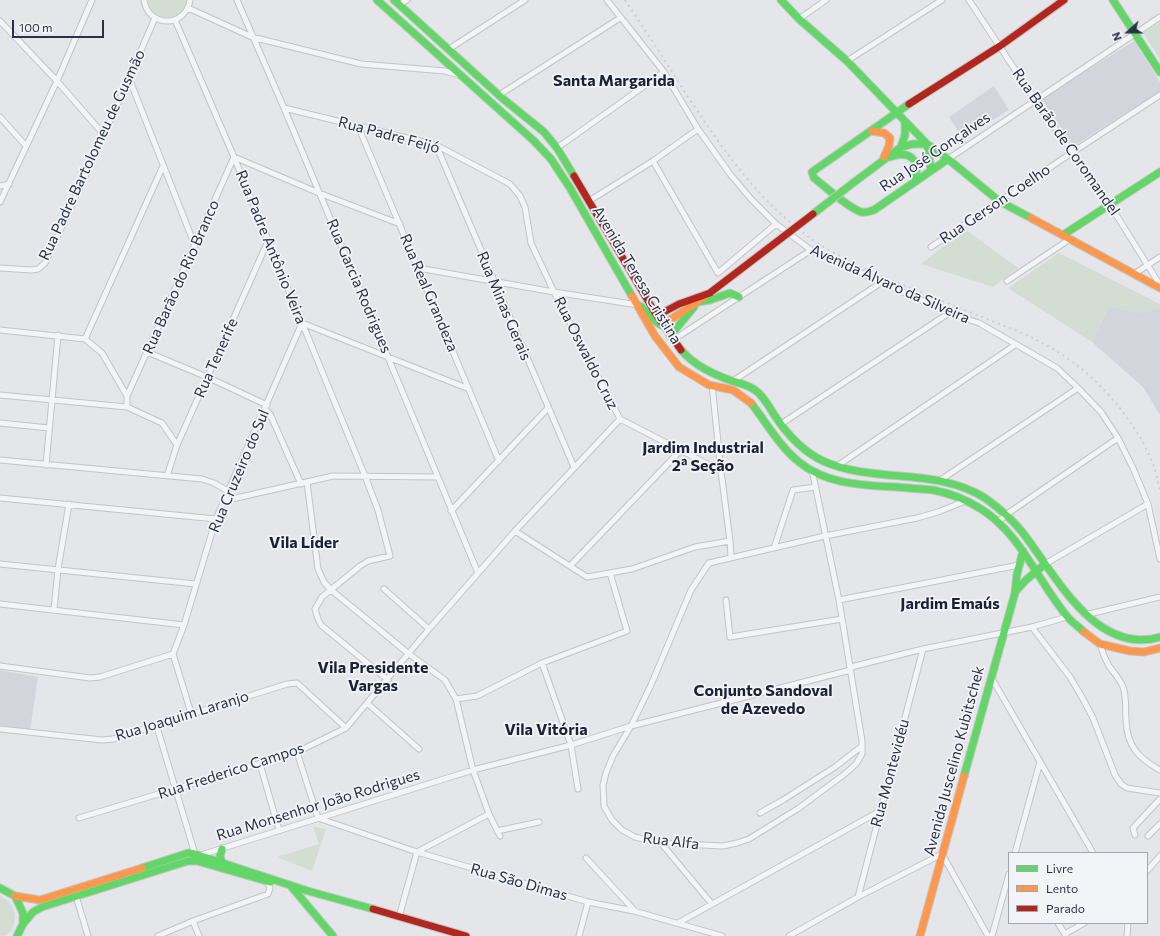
<!DOCTYPE html>
<html>
<head>
<meta charset="utf-8">
<style>
	body { margin:0 }
	#map { position:relative; width:1160px; height:936px; overflow:hidden; background:#e4e6e9; font-family:Commissioner,sans-serif }
	canvas { display:block }
	.legend { position:absolute; left:1008px; top:852px; width:140px; height:72px; box-sizing:border-box; background:#f2f4f8; border:1px solid #a2a6b0; margin:0; padding:5px 7px; list-style:none; font-size:12px; color:#2a3144 }
	.legend li { display:flex; align-items:center; gap:8px; height:20px }
	.legend b { width:20px; border:1px solid #a2a6b0 }
	.north { position:absolute; left:1108px; top:12px; width:40px; height:40px; -webkit-text-stroke:3px #f2f4f8; paint-order:stroke; rotate:249deg; font-size:11px; font-weight:700; line-height:16px; text-align:center; color:#2a3144 }
	.north::after { content:''; display:block; margin:auto; width:14px; height:18px; background:#2a3144; clip-path:polygon(50% 0,100% 100%,50% 72%,0 100%) }
	.scale { position:absolute; left:12px; top:20px; width:92px; height:18px; box-sizing:border-box; border:2px solid #2a3144; border-top:0; padding-left:5px; font-size:12px; line-height:14px; white-space:nowrap; color:#2a3144; -webkit-text-stroke:3px #f2f4f8; paint-order:stroke }
</style>
</head>
<body>
<div id="map">
<canvas width="1160" height="936"></canvas>
<ul class="legend">
<li><b style="height:5px;background:#63d668"></b>Livre</li>
<li><b style="height:5px;background:#ff974d"></b>Lento</li>
<li><b style="height:5px;background:#b3261e"></b>Parado</li>
</ul>
<div class="north">N</div>
<div class="scale">100 m</div>
</div>
<script>
const g = document.querySelector('canvas').getContext('2d');
g.lineJoin = 'round';
function fillPath(path, color) { g.fillStyle = color; g.fill(path, 'evenodd'); }
function strokePath(path, color, width, dash) { g.strokeStyle = color; g.lineWidth = width; g.lineCap = dash ? 'butt' : 'round'; g.setLineDash(dash || []); g.stroke(path); }
function label(font, color, halo, rows, align = 'center') {
  g.font = font + ' Commissioner,sans-serif'; g.lineWidth = 3.5; g.setLineDash([]); g.textBaseline = 'middle'; g.strokeStyle = halo; g.fillStyle = color; for (const [text, x, y, turn = 0] of rows) {
    g.save(); g.translate(x, y); g.rotate((+turn || 0) * Math.PI / 180); g.textAlign = isNaN(turn) ? turn : align; if (halo) g.strokeText(text, 0, 0); g.fillText(text, 0, 0); g.restore();
  }
}
const built = new Path2D(`
	M 1134,41 L 1160,82 L 1160,91 L 1074,146 L 1041,99 Z
	M 994,86 L 1009,110 L 974,131 L 963,139 L 949,117 Z
	M 1109,306 L 1141,313 L 1160,308 L 1160,415 L 1143,387 L 1092,342 Z
	M 0,670 L 38,677 L 30,730 L 0,725 Z`);
const green = new Path2D(`
	M 147,0 L 187,0 L 187,1 C 179,23 154,23 147,0 Z
	M 1160,22 L 1160,59 L 1143,33 Z
	M 965,229 L 1018,268 L 993,287 L 921,264 Z
	M 1059,253 L 1160,304 L 1160,308 L 1141,313 L 1109,306 L 1092,342 L 1008,288 Z
	M 313,827 L 326,829 L 312,871 L 277,857 L 319,844 Z
	M 0,896 C 5,899 9,901 12,906 C 18,917 14,936 0,936 Z`);
const street = new Path2D(`
	M 144,0 C 148,28 186,28 190,0
	M 237,0 L 284,108 L 478,573
	M 607,0 L 664,72 L 698,129 L 730,174 L 751,199 L 776,224 L 811,250 L 949,313 L 979,323 L 1057,368 L 1078,388 L 1101,412 L 1118,438 L 1133,468 L 1148,504 L 1160,559
	M 969,0 L 1035,100 L 1110,205 L 1160,285
	M 399,5 L 407,0
	M 188,8 L 252,37 L 361,64 L 445,71 L 459,75
	M 799,19 L 826,0
	M 175,20 L 234,157 L 365,476 L 378,510 L 390,556 L 368,561 L 360,566 L 322,597 L 315,609 L 318,619 L 321,625 L 388,680
	M 0,21 L 57,81 L 104,135
	M 449,49 L 525,0
	M 847,61 L 942,0
	M 129,78 L 195,246
	M 499,95 L 620,18
	M 284,108 L 436,145 L 510,184 L 520,196 L 525,207 L 531,243 L 554,292 L 620,419 L 721,471
	M 0,117 L 26,146
	M 358,126 L 499,461
	M 436,145 L 574,467
	M 557,148 L 664,72
	M 948,159 L 1160,17
	M 653,161 L 718,273 L 776,224
	M 0,186 L 9,184
	M 589,201 L 653,161 L 698,129
	M 0,202 L 57,81 L 92,0
	M 931,247 L 1073,152 L 1160,95
	M 0,268 L 31,270 L 38,269 L 45,263 L 104,135 L 155,18
	M 418,268 L 554,292 L 638,305
	M 1134,274 L 1160,257
	M 1007,281 L 1070,239
	M 0,330 L 85,339 L 102,353 L 127,396 L 127,407
	M 85,339 L 163,166
	M 673,340 L 811,250
	M 147,352 L 207,377 L 267,405
	M 733,381 L 882,282
	M 712,385 L 721,471 L 730,541 L 731,557
	M 0,395 L 127,407 L 162,423 L 177,445
	M 127,396 L 234,157 L 319,193 L 400,224
	M 265,409 L 270,414 L 301,484
	M 0,423 L 49,428
	M 781,424 L 949,313
	M 0,460 L 202,479 L 214,483 L 228,491
	M 46,465 L 58,335
	M 837,466 L 1015,345
	M 812,470 L 839,600 L 862,741 L 862,754 L 856,764 L 846,773 L 799,808 L 749,839 L 737,843 L 723,846 L 661,843 L 635,837 L 622,830 L 612,820 L 604,806 L 603,785 L 606,773 L 613,756 L 631,726 L 651,685 L 691,590 L 709,563 L 825,536 L 917,518 L 938,512 L 965,501
	M 167,476 L 177,445 L 268,241
	M 939,481 L 1078,388
	M 307,482 L 318,569 L 324,582 L 330,589 L 409,654 L 445,680 L 456,699 L 473,770 L 489,814 L 500,836
	M 0,498 L 216,519
	M 223,501 L 333,476 L 438,477
	M 451,511 L 548,408
	M 998,522 L 1007,514 L 1118,438
	M 515,531 L 587,577 L 632,569 L 695,547 L 730,541
	M 774,548 L 793,490 L 816,487
	M 0,564 L 196,584
	M 1045,564 L 1148,504
	M 570,566 L 680,451
	M 384,589 L 429,629
	M 726,600 L 730,637 L 842,619
	M 839,600 L 1019,565
	M 0,604 L 184,625
	M 54,610 L 58,569 L 69,504
	M 1085,615 L 1160,597
	M 1032,627 L 1070,677 L 1083,699 L 1093,718 L 1115,775 L 1121,784 L 1127,788 L 1160,793
	M 1100,644 C 1102,652 1105,659 1109,666 C 1114,673 1120,679 1123,687 C 1127,699 1125,709 1126,720 C 1127,746 1138,758 1160,770
	M 542,663 L 571,745 L 578,789
	M 0,666 L 90,678 L 100,677 L 173,654
	M 851,667 L 923,649 L 1032,627 L 1067,617
	M 991,677 L 1093,853
	M 456,699 L 477,696 L 542,663 L 627,631 L 610,573
	M 367,703 L 419,749
	M 191,713 L 173,654 L 184,625 L 216,519 L 302,323 L 469,389
	M 156,724 L 195,854
	M 0,729 L 102,740 L 113,739 L 287,684 L 297,683 L 346,728
	M 297,752 L 318,818 L 417,852 L 588,902 L 634,911 L 722,936
	M 260,764 L 279,830
	M 760,813 L 783,800 L 835,767 L 862,746
	M 79,818 L 297,752 L 346,728 L 429,629 L 515,531 L 620,419
	M 497,831 L 539,822
	M 1135,835 L 1133,828 L 1160,799
	M 1148,836 L 1160,824
	M 661,843 L 711,903
	M 1015,853 L 1040,762
	M 201,855 L 473,770 L 571,745 L 631,726 L 851,670
	M 586,858 L 634,910
	M 1147,871 L 1160,856
	M 76,896 L 88,936
	M 858,897 L 923,649
	M 399,917 L 417,852 L 489,814
	M 193,921 L 199,936
	M 678,923 L 880,811
	M 1058,923 L 1066,936
	M 1065,934 L 1084,923
	M 158,936 L 193,921 L 268,894 L 270,888 L 268,882
	M 579,936 L 588,902
	M 789,936 L 858,897 L 942,854 L 988,936
	M 992,936 L 1009,874
	M 1127,936 L 1128,923`);
const fast = new Path2D(`
	M 377,0 L 534,141 L 551,159 L 570,188 L 632,296
	M 394,0 L 502,98 L 544,132 L 557,148 L 574,176
	M 781,0 L 799,19 L 847,61 L 927,144 L 948,159 L 999,201 L 1031,218
	M 1113,0 L 1160,72
	M 909,104 L 812,172 L 814,178 C 827,188 847,207 861,212 C 866,213 870,211 874,210 L 948,159
	M 927,144 L 931,170
	M 901,147 L 913,144 L 927,144
	M 890,157 C 910,150 920,159 915,180
	M 853,183 L 901,147 L 905,135 L 905,122
	M 1063,235 L 1160,172
	M 698,302 L 710,300 L 730,293 L 739,297
	M 640,306 C 648,311 652,321 661,325
	M 670,336 L 694,307
	M 681,350 C 695,366 713,374 732,381 C 740,383 748,385 755,390 C 764,396 769,407 775,416 C 787,434 804,452 823,461 C 874,484 937,467 985,498 C 999,508 1012,519 1023,533 C 1055,574 1095,656 1160,637
	M 751,403 C 766,422 779,446 799,462 C 829,487 872,485 909,488 C 917,489 926,489 933,490 C 949,493 967,500 981,509 C 1020,533 1038,581 1066,615 C 1071,622 1078,626 1084,632
	M 1015,592 L 1026,580 L 1045,564
	M 964,776 L 1015,593 L 1017,574 L 1023,551
	M 222,849 L 220,856 L 222,862
	M 142,868 L 188,853 L 195,854 L 308,891 L 373,909
	M 290,885 L 333,936
	M 0,888 L 15,896 L 23,913 L 23,924 L 17,936
	M 23,924 L 33,912 L 42,907 L 188,861 L 197,861 L 270,882`);
const slow = new Path2D(`
	M 872,131 L 884,133 L 890,138 L 889,146 L 884,157
	M 1031,218 L 1160,288
	M 632,296 L 655,336 L 679,367 L 709,385 L 733,390 L 751,403
	M 663,325 L 704,297
	M 1084,632 L 1100,644 L 1130,651 L 1144,652 L 1160,648
	M 15,896 L 40,900 L 142,868
	M 920,936 L 964,776`);
const jam = new Path2D(`
	M 909,104 L 1000,46 L 1064,0
	M 574,176 L 657,316 L 681,350
	M 655,312 L 662,313 L 679,304 L 710,293
	M 373,909 L 466,936`);
const rail = new Path2D(`
	M 625,0 C 646,31 666,62 686,94 C 725,152 760,205 819,244 C 852,265 887,279 923,293 C 957,307 992,321 1027,335 C 1043,343 1059,352 1074,363 C 1107,388 1138,426 1153,464 C 1156,472 1158,482 1160,491`);
const fastBridge = new Path2D(`
	M 813,214 L 853,183`);
const jamBridge = new Path2D(`
	M 711,292 L 813,214`);
const streetNames = [
	["Rua Padre Feijó",389,135,15],
	["Rua Barão de Coromandel",1066,142,55],
	["Rua José Gonçalves",935,152,-34],
	["Rua Padre Bartolomeu de Gusmão",92,155,-65],
	["Rua Gerson Coelho",995,204,-34],
	["Rua Padre Antônio Veira",271,247,68],
	["Avenida Teresa Cristina",637,275,59],
	["Rua Barão do Rio Branco",181,277,-66],
	["Avenida Álvaro da Silveira",890,284,24],
	["Rua Garcia Rodrigues",359,286,67],
	["Rua Real Grandeza",429,293,67],
	["Rua Minas Gerais",504,306,67],
	["Rua Oswaldo Cruz",586,353,63],
	["Rua Tenerife",216,358,-66],
	["Rua Cruzeiro do Sul",239,471,-67],
	["Rua Joaquim Laranjo",182,716,-17],
	["Avenida Juscelino Kubitschek",954,761,-75],
	["Rua Frederico Campos",231,771,-18],
	["Rua Montevidéu",890,773,-75],
	["Rua Monsenhor João Rodrigues",318,805,-17],
	["Rua Alfa",671,841,7],
	["Rua São Dimas",519,882,16]
];
const neighbourhoodNames = [
	["Santa Margarida",614,81],
	["Jardim Industrial",703,448],
	["2ª Seção",703,466],
	["Vila Líder",304,543],
	["Jardim Emaús",950,604],
	["Vila Presidente",373,668],
	["Vargas",373,686],
	["Conjunto Sandoval",763,691],
	["de Azevedo",763,709],
	["Vila Vitória",546,730]
];
fillPath(built, '#d2d5dc');
fillPath(green, '#d4ddd4');
strokePath(street, '#c2c4c7', 7);
strokePath(fast, '#c2c4c7', 9);
strokePath(slow, '#c2c4c7', 9);
strokePath(jam, '#c2c4c7', 9);
strokePath(street, '#f3f4f6', 5);
strokePath(fast, '#63d668', 7);
strokePath(slow, '#ff974d', 7);
strokePath(jam, '#b3261e', 7);
strokePath(rail, '#ccced1', 2, [2, 4]);
strokePath(fastBridge, '#c2c4c7', 9, []);
strokePath(jamBridge, '#c2c4c7', 9, []);
strokePath(fastBridge, '#63d668', 7);
strokePath(jamBridge, '#b3261e', 7);
label('15px', '#2a3144', '#f2f4f8', streetNames);
label('bold 16px', '#1c2234', '#f2f4f8', neighbourhoodNames);
</script>
</body>
</html>
